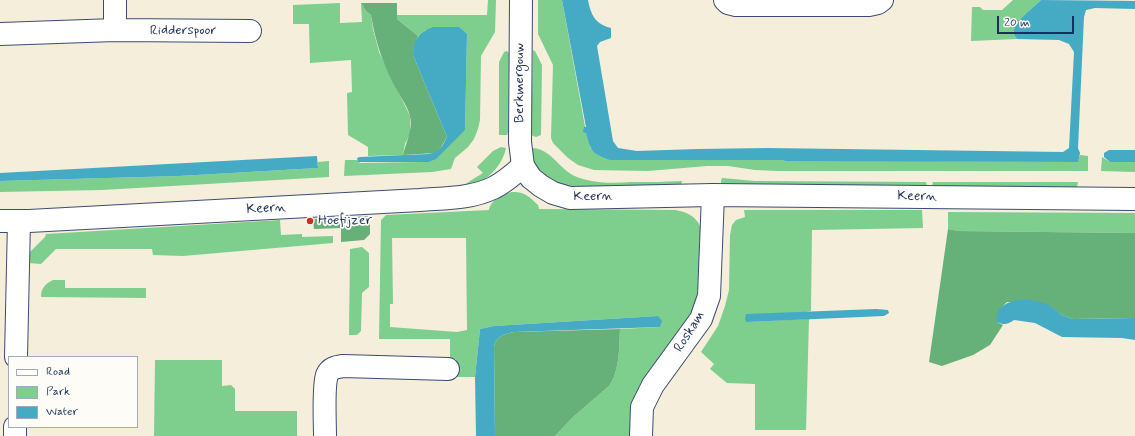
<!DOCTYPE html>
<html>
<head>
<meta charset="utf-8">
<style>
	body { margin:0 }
	#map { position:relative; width:1135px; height:436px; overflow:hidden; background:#f5eedb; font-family:Mynerve,sans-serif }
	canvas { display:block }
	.legend { position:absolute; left:8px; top:356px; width:130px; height:72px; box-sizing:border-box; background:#fdfcf7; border:1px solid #a3aaba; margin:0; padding:5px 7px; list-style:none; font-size:12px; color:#1b2f5e }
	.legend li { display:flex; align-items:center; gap:8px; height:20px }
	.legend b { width:20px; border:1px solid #a3aaba }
	.scale { position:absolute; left:997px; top:16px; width:77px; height:18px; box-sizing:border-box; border:2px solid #1b2f5e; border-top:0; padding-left:5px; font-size:12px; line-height:14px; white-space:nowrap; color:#1b2f5e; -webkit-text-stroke:3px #fdfcf7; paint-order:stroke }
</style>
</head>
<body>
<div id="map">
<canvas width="1135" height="436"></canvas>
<ul class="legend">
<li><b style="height:5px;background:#fff"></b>Road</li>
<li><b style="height:11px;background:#7ece8e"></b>Park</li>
<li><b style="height:11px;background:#45aac4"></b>Water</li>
</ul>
<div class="scale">20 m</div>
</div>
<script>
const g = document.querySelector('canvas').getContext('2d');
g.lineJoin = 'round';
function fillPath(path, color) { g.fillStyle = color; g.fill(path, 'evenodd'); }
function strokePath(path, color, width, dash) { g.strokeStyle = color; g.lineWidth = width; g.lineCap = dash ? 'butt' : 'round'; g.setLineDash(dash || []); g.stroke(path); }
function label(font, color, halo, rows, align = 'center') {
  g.font = font + ' Mynerve,sans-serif'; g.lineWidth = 3.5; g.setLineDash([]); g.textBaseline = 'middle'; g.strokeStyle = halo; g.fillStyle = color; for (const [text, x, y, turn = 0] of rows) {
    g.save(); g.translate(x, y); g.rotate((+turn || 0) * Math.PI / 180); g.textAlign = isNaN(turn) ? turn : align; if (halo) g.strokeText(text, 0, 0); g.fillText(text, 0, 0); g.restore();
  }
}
const green = new Path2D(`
	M 488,0 L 496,0 L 495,32 L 481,56 L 480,120 L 478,129 L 474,139 L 468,147 L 455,158 L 451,169 L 432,172 L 344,176 L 345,160 L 357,160 L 360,163 L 420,162 L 465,130 L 467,34 L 426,30 L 418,36 L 397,19 L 397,15 L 487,15 Z
	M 538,0 L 562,0 L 586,132 L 591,149 L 774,160 L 1077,162 L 1080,155 L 1088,156 L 1088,171 L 777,171 L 755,170 L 728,166 L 707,166 L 648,171 L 594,170 L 578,165 L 568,158 L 553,143 L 551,138 L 553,65 L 538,34 Z
	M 1013,0 L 1041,0 C 1034,7 1012,23 1014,33 C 1014,36 1016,37 1017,39 L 971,41 L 972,7 L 980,7 L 983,10 L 1002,10 Z
	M 340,3 L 340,23 L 362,22 L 361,3 L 366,11 L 371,15 L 373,29 L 379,52 L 410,116 L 410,134 L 405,144 L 403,155 L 368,156 L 368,147 L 348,135 L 347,93 L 352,92 L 351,60 L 310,63 L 309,24 L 293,24 L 293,5 Z
	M 533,50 L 535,51 L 542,65 L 541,135 L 536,137 L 531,135 Z
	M 507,51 L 509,53 L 508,133 L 507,135 L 499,135 L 499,62 L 504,52 Z
	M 501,147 L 506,148 C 503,163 492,176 478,183 C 474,185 467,185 462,186 L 483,173 L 477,167 L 493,151 Z
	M 532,148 C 551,148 560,171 577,177 C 595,184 613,183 632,182 C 649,182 665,182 682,181 L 681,186 L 566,187 L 545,179 L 534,163 Z
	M 1102,157 L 1110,162 L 1135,162 L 1135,172 L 1101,171 Z
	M 329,161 L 329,177 L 102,190 L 0,192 L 0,181 L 179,176 L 318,168 L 318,162 Z
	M 722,178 L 755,181 L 926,182 L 927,186 L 721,187 L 721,181 Z
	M 933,182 L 1078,182 L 1077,187 L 932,186 Z
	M 512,192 C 524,191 530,197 538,205 L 539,209 L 675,210 C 686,212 695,215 700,226 C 702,230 701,238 700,244 C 700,270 700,293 691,317 L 632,405 L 630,421 L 630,436 L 555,436 L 572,418 L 609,386 C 620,371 619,347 620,329 L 660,327 L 658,316 L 494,326 L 480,329 L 475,377 L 457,377 L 456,359 L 450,359 L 450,339 L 379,339 L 381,220 L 386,215 L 489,210 C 490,200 503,195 512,192 ZM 392,238 L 466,238 L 467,330 L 457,332 L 390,327 L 390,304 L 393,304 Z
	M 744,210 L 922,210 L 923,228 L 812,230 L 811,311 L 747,322 L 809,319 L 806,430 L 755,430 L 755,384 L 727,383 L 710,369 L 714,364 L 701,352 L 718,326 L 725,306 L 729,290 L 730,235 L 732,225 L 736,220 L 745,217 Z
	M 948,212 L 1135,213 L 1135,233 L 958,231 L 948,229 Z
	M 280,220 L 281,235 L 302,234 L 302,237 L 333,236 L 333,243 L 183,256 L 153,255 L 152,249 L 56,249 L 41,264 L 28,263 L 28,254 L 45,237 L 46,234 Z
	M 362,247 L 369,253 L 369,287 L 362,293 L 361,331 L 357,335 L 349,335 L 350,249 Z
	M 53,280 L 65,280 L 65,288 L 146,288 L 146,298 L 41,297 C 41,288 45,284 53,280 Z
	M 155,360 L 222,360 L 222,386 L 231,385 L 235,389 L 235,411 L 297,411 L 297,436 L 154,436 Z`);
const forest = new Path2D(`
	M 361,3 L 397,3 L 397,19 L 418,36 L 414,47 L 413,55 L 447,137 L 440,149 L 436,153 L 403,155 C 406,142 413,130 410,116 C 407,105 398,93 393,83 C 382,61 375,40 371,15 L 366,11 Z
	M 370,216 L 370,234 L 364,240 L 341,242 L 341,228 L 314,229 L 313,219 Z
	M 948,229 L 958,231 L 1135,233 L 1135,318 L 1073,319 L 1062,315 L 1047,304 L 1007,302 C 1000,308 998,313 997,322 L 1003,325 L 990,345 L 973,355 L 942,366 L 929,362 Z
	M 620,329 C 619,347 620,371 609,386 L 572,418 L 555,436 L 495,436 L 494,347 C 496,336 504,334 514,332 Z`);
const water = new Path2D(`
	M 562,0 L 588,0 C 591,15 595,24 611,28 L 611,38 L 600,42 L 597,46 L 613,141 L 618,148 L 637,151 L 697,149 L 768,148 L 1063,152 L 1069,148 L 1074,52 L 1069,44 L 1059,40 L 1017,39 C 1016,37 1014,36 1014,33 C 1012,23 1034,7 1041,0 L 1135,1 L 1135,9 L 1095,8 L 1086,10 L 1084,17 L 1078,148 L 1080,153 L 1078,162 L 785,161 L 784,160 L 610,160 C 591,153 591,151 586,133 L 583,132 L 584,127 L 586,127 Z
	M 433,27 L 459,27 L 467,34 L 465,130 L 436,159 L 428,162 L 358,162 L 357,158 L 360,157 L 428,154 C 441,152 441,148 447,137 L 413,55 C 414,39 418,33 433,27 Z
	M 1109,150 L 1135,150 L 1135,162 L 1110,162 L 1104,157 L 1104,153 Z
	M 317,156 L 318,168 L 179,176 L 0,181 L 0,173 Z
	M 1026,299 L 1048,304 L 1062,315 L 1073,319 L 1135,318 L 1135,340 L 1122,338 L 1062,337 L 1035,323 L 1014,320 C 1007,325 1004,325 997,322 C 995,303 1012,301 1026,299 Z
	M 876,309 L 888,310 L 889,313 L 884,316 L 747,322 L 745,320 L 746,314 Z
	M 658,316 L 662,321 L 660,327 L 514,332 C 504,334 496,336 494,347 L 495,436 L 476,436 L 475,377 L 480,329 L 494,326 Z`);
const minor = new Path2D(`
	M 115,0 L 115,30
	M 725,0 L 728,3 L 736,5 L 869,5 L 878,3 L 882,0
	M 0,34 L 115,30 L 250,31
	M 0,221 L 29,221 L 420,200 C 444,198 470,199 493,188 C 504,183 514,174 523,166
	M 16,357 L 19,221
	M 15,436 L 15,427
	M 325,436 C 325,423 323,386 327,375 C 330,368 336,367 343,366 L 448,369
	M 641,436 L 642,407 L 653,385 L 701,319 L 709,296 L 713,195`);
const tertiary = new Path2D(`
	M 521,0 L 520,142 L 523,166 L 531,178 L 541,186 L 553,193 L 570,198 L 713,195 L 1135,199`);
const markers = [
	[310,221,4,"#c8321e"]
];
const streetNames = [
	["Ridderspoor",183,31],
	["Berkmergouw",520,83,-90],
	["Keern",593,197],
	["Keern",917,197,1],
	["Keern",266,209,-3],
	["Roskam",690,332,-58]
];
const poiNames = [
	["Hoefijzer",318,221]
];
fillPath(green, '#7ece8e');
fillPath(forest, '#66b179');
fillPath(water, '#45aac4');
strokePath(minor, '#3c4c71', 24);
strokePath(tertiary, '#3c4c71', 24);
strokePath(minor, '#fff', 22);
strokePath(tertiary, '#fff', 22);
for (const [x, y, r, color] of markers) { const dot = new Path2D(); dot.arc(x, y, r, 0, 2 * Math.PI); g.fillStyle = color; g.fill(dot); strokePath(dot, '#fdfcf7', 1.5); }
label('14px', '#1b2f5e', '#fdfcf7', streetNames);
label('14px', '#1b2f5e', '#fdfcf7', poiNames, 'left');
</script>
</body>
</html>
